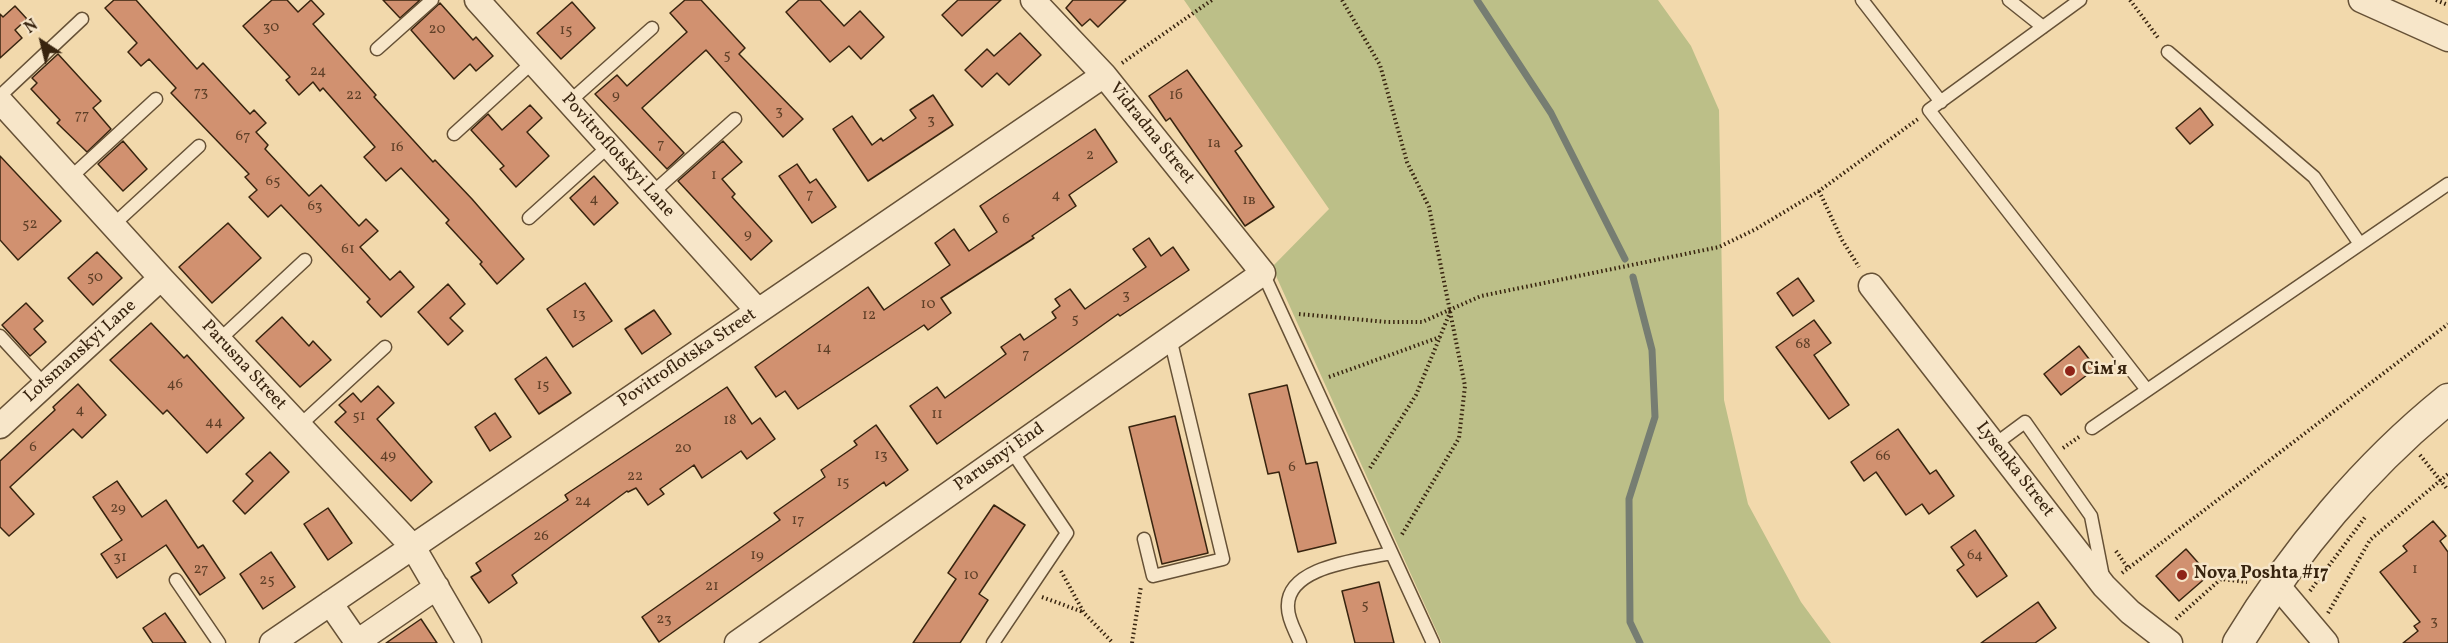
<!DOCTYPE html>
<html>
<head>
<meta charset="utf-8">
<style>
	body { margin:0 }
	#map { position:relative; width:2448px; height:643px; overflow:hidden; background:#f2d9ac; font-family:Vollkorn,serif }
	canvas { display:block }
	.north { position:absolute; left:12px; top:12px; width:60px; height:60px; -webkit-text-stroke:4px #f7e6c9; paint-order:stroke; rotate:325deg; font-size:16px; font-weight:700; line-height:24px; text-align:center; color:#38240f }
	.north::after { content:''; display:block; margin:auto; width:21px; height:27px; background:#38240f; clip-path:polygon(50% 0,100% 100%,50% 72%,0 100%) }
</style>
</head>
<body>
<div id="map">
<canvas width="2448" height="643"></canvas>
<div class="north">N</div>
</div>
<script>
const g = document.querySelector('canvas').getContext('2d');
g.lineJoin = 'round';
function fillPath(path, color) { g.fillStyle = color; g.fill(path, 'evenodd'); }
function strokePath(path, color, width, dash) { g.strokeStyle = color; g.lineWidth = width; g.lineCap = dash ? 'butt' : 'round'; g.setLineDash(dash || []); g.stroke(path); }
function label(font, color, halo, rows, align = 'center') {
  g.font = font + ' Vollkorn,serif'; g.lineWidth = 5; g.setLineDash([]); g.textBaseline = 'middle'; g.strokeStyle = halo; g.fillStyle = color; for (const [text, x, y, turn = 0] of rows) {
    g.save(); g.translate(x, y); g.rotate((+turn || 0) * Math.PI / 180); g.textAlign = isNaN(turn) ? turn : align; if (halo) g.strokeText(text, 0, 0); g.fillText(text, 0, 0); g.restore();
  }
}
const green = new Path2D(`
	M 1184,0 L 1658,0 L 1691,46 L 1719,110 L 1724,400 L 1748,504 L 1801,602 L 1831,643 L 1442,643 L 1272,267 L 1329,209 Z`);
const stream = new Path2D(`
	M 1477,0 L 1551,113 L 1625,259
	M 1633,277 L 1652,350 L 1655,417 L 1629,499 L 1630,622 L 1640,643`);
const building = new Path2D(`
	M 114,0 L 136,0 L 197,69 L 203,63 L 250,114 L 254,110 L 266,123 L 256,132 L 268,145 L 265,149 L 309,196 L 321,185 L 359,226 L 366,219 L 378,231 L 360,247 L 390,280 L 400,271 L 414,287 L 381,317 L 367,302 L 370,299 L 281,205 L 268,217 L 249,197 L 257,190 L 245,177 L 249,174 L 171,93 L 176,88 L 149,59 L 141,66 L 128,52 L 137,43 L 105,8 Z
	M 272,0 L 287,0 L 298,12 L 311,0 L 324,14 L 313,24 L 376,95 L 374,97 L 433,162 L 435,160 L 472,199 L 524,259 L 497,284 L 480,264 L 482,262 L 446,223 L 449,220 L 401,168 L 386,181 L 364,157 L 375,147 L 323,88 L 320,91 L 313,82 L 299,95 L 286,80 L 290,77 L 243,26 Z
	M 383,0 L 420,0 L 400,18 Z
	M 685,0 L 701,0 L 745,48 L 739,54 L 803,119 L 783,137 L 706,50 L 642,108 L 684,153 L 667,169 L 595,94 L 617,75 L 627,86 L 687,32 L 670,13 Z
	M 799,0 L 820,0 L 844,26 L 860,11 L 884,37 L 861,59 L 849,46 L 830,62 L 786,12 Z
	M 958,0 L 1001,0 L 962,36 L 942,15 Z
	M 1073,0 L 1126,0 L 1098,27 L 1090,19 L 1082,26 L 1066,8 Z
	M 572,2 L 595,28 L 561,59 L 537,33 Z
	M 440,3 L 473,40 L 476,37 L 493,56 L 476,71 L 470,64 L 454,79 L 411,30 Z
	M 15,6 L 27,19 L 15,30 L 22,38 L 0,58 L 0,14 L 3,17 Z
	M 1020,33 L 1041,55 L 1009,85 L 997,73 L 982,87 L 965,70 L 987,49 L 994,56 Z
	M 58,54 L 101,101 L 93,108 L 111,129 L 87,152 L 57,123 L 60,120 L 31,89 L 37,83 L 32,78 Z
	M 1187,70 L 1242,146 L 1235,151 L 1274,207 L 1245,226 L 1170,118 L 1166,121 L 1149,96 Z
	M 933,95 L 953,125 L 868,181 L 833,129 L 852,116 L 872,145 L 881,138 L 883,141 L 916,118 L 910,110 Z
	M 530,105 L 542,118 L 527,132 L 549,156 L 516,187 L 500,169 L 504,166 L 471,130 L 488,114 L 502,130 Z
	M 2200,108 L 2213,125 L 2190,144 L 2176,128 Z
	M 1095,129 L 1117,162 L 1069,195 L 1076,206 L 1032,236 L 1034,238 L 941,298 L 951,313 L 928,330 L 924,325 L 798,409 L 785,391 L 776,397 L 755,367 L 868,287 L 884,310 L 950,265 L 935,243 L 954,229 L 969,251 L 997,232 L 980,206 Z
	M 123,141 L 147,169 L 123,191 L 98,164 Z
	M 723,141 L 742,162 L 722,179 L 735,194 L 732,197 L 772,241 L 751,260 L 678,181 Z
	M 0,156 L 61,221 L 18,260 L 0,240 Z
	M 797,164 L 810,183 L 816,179 L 836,207 L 812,223 L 779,176 Z
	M 594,176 L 618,203 L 594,225 L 570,198 Z
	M 228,223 L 261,258 L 212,303 L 179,267 Z
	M 1149,238 L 1161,256 L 1173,247 L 1189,270 L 1120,316 L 1118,314 L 937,444 L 910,406 L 937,387 L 945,398 L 1006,354 L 1001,347 L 1020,334 L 1024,340 L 1056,318 L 1052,312 L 1060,306 L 1055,299 L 1070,289 L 1085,309 L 1146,267 L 1133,249 Z
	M 97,252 L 122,278 L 93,305 L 68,278 Z
	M 1798,278 L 1814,301 L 1793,316 L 1777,293 Z
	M 585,283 L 612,321 L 573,347 L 547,309 Z
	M 448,284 L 465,304 L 450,318 L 463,331 L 448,345 L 418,312 Z
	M 26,303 L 43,321 L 34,329 L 46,342 L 30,356 L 2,325 Z
	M 654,310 L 671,334 L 642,354 L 625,329 Z
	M 282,317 L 309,346 L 313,341 L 331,360 L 300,387 L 256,341 Z
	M 1814,320 L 1831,343 L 1814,355 L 1849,405 L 1829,419 L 1776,347 Z
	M 151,323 L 184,358 L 187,355 L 244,418 L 207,453 L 167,410 L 163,414 L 110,360 Z
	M 2079,346 L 2096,368 L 2061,395 L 2044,374 Z
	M 546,357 L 571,393 L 539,414 L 515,379 Z
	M 78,384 L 106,415 L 82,438 L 73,429 L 10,487 L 34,514 L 9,536 L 0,527 L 0,461 L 55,410 L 53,407 Z
	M 1287,385 L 1306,464 L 1317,462 L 1336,543 L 1298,552 L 1279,472 L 1268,474 L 1249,394 Z
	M 378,386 L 394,403 L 377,419 L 432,482 L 411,501 L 335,422 L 346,412 L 339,405 L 353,393 L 361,402 Z
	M 727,387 L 752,424 L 760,418 L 775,439 L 747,459 L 741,451 L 702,478 L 694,465 L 660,489 L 664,494 L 648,505 L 636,488 L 628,492 L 627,491 L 512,575 L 517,583 L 489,603 L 471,577 L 481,571 L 476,563 L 568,500 L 565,495 Z
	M 495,413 L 511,437 L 490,451 L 475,427 Z
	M 1175,416 L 1208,553 L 1162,564 L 1129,427 Z
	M 876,425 L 908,470 L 886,486 L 884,482 L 659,642 L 642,617 L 780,520 L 774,513 L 825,477 L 821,470 L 857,445 L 854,441 Z
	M 1898,429 L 1930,474 L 1936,470 L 1954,496 L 1929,514 L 1922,504 L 1906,515 L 1876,472 L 1864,481 L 1851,462 Z
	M 270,452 L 289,472 L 245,514 L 233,501 L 253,481 L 246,474 Z
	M 117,481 L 142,517 L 166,500 L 198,548 L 203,545 L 225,578 L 200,595 L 166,545 L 117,578 L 101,554 L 122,540 L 93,497 Z
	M 994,505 L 1025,525 L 979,594 L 988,600 L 960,643 L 913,643 L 956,579 L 948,573 Z
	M 328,508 L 352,543 L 328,560 L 304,524 Z
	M 2433,521 L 2446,536 L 2440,541 L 2448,552 L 2448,643 L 2403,643 L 2418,631 L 2414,626 L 2420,622 L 2380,572 L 2407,551 L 2403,546 Z
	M 1975,530 L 2007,576 L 1977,597 L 1957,570 L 1964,565 L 1951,547 Z
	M 2186,549 L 2209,575 L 2179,601 L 2156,576 Z
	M 271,552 L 295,587 L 263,609 L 240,574 Z
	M 1379,582 L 1394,643 L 1355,643 L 1342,591 Z
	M 2038,602 L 2056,628 L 2035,643 L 1981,643 Z
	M 165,613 L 186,643 L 153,643 L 143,628 Z
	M 421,619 L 437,643 L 386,643 Z`);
const path = new Path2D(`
	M 1342,0 L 1380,65 L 1407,162 L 1429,207 L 1465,386 L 1459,438 L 1401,536
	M 2130,0 L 2159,39
	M 2436,0 L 2448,5
	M 1122,63 L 1212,0
	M 1819,191 L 1842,240 L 1859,267
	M 1299,314 L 1387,322 L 1422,322 L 1481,296 L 1719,247 L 1756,229 L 1819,191 L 1918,119
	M 1329,377 L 1440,337
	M 2063,448 L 2079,437
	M 2420,455 L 2448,490
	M 1370,468 L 1416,395 L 1451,310
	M 2116,551 L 2128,568
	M 1061,571 L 1084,613 L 1113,643
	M 2122,573 L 2448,324
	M 2310,591 L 2366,516
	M 1042,597 L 1083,612
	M 2328,613 L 2370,540 L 2448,474
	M 2176,619 L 2221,579 L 2247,582
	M 1132,643 L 1141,586`);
const service = new Path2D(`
	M 1862,0 L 1941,102
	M 2009,0 L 2043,27
	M 2080,0 L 1929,110 L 2147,390
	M 377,49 L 432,0
	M 2168,52 L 2314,177 L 2360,244
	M 0,96 L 82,19
	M 569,102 L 652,28
	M 454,134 L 533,62
	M 70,178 L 156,99
	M 651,194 L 735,119
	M 529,218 L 609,146
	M 113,225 L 199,146
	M 1263,273 L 1433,643
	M 0,336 L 45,385
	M 219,340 L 305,260
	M 300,425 L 385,347
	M 2092,428 L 2448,184
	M 1994,445 L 2025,422 L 2091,516 L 2103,577
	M 1144,539 L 1153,576 L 1223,559 L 1170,338
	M 176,580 L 219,643
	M 993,643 L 1067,533 L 1011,450
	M 1300,643 C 1296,632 1288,620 1288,608 C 1285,566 1361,560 1391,553`);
const minor = new Path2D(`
	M 477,0 L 758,311
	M 2361,0 L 2448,39
	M 0,101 L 161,278 L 413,547 L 469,643
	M 1871,286 L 2104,586 L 2130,612 L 2170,643
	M 0,426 L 161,278
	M 2277,585 L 2326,643
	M 330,603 L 357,642 L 437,587
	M 272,643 L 1104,75
	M 737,643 L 1263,273 L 1104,75 L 1033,0`);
const tertiary = new Path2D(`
	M 2238,643 C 2293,552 2366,465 2448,399`);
const markers = [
	[2070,371,6,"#8f2418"],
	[2182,575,6,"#8f2418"]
];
const numberNames = [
	["30",271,28],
	["20",437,30],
	["15",566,31],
	["5",727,56],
	["24",318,72],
	["73",201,93],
	["22",354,96],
	["9",616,96],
	["1б",1176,96],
	["3",779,112],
	["77",82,116],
	["3",931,121],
	["67",243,137],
	["1а",1214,144],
	["7",661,145],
	["16",397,148],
	["2",1090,156],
	["1",714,176],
	["65",273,182],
	["7",810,195],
	["4",1056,196],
	["4",594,200],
	["1в",1249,201],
	["63",315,207],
	["6",1006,220],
	["52",30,225],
	["9",748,235],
	["61",348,250],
	["50",95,278],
	["3",1126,296],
	["10",928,305],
	["13",579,315],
	["12",869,316],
	["5",1075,320],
	["68",1803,345],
	["14",824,349],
	["7",1026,355],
	["46",175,385],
	["15",543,386],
	["4",80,411],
	["11",937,415],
	["51",359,417],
	["18",730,421],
	["44",214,423],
	["6",33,448],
	["20",683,449],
	["49",388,456],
	["13",881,456],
	["66",1883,457],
	["6",1292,468],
	["22",635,477],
	["15",843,483],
	["24",583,502],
	["29",118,509],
	["17",798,521],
	["26",541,537],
	["19",757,556],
	["64",1975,556],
	["31",120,558],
	["27",201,570],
	["1",2415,570],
	["10",971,576],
	["25",267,581],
	["21",712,587],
	["5",1365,606],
	["23",664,620],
	["3",2434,622]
];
const streetNames = [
	["Vidradna Street",1151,134,51],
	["Povitroflotskyi Lane",617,156,48],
	["Lotsmanskyi Lane",81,352,-42],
	["Povitroflotska Street",688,359,-34],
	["Parusna Street",243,366,47],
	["Parusnyi End",1000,458,-35],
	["Lysenka Street",2014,470,52]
];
const poiNames = [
	["Сім'я",2082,371],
	["Nova Poshta #17",2194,575]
];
fillPath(green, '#bcbf88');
strokePath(stream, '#767d72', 7);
fillPath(building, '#d19170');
strokePath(building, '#38240f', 1.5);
strokePath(service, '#665136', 15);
strokePath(minor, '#665136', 27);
strokePath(tertiary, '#665136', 33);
strokePath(path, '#38240f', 4, [1.5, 3]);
strokePath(service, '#f7e6c9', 12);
strokePath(minor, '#f7e6c9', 24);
strokePath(tertiary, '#f7e6c9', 30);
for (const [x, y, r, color] of markers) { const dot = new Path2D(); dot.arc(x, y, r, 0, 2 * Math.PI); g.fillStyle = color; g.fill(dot); strokePath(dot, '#f7e6c9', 2); }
label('15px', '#5e3f27', null, numberNames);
label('18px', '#38240f', '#f7e6c9', streetNames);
label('bold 18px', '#38240f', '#f7e6c9', poiNames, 'left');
</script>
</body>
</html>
